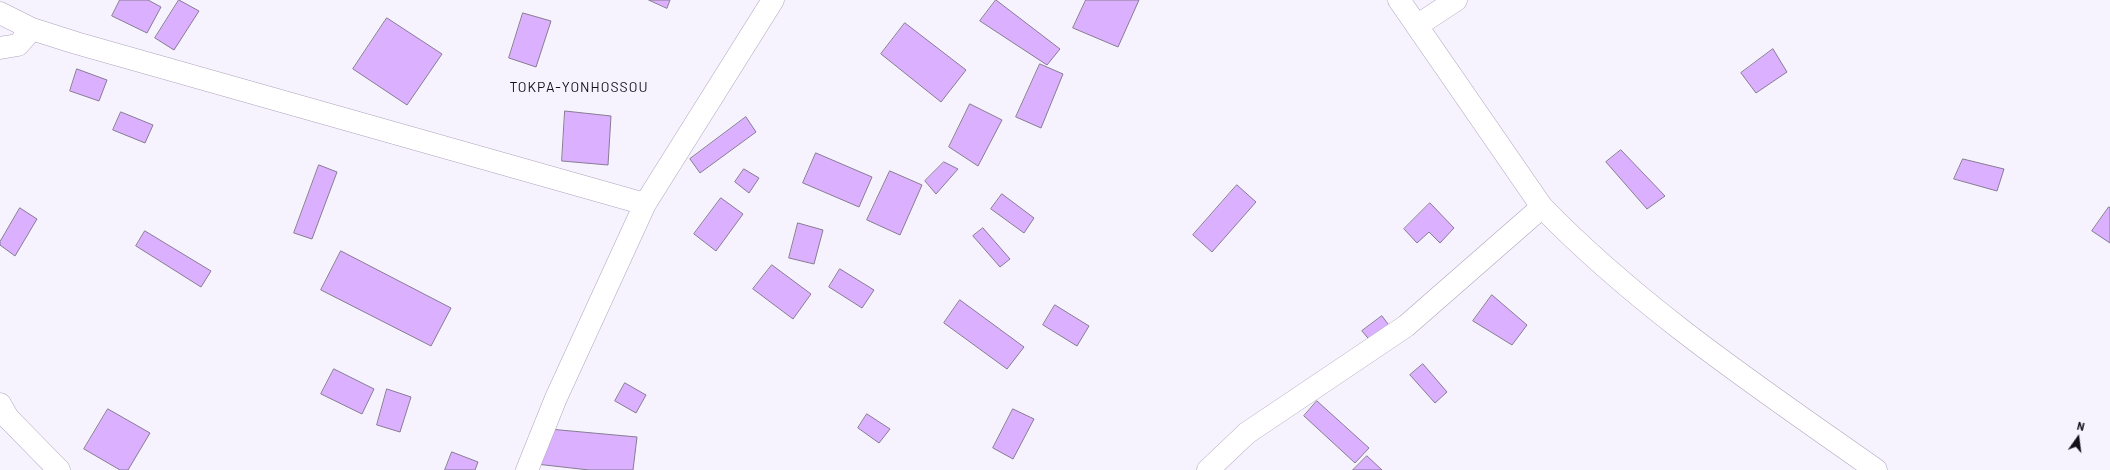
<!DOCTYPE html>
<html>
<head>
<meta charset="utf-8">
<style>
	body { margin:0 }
	#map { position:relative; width:2110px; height:470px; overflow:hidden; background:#f7f3fe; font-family:Barlow,sans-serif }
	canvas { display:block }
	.north { position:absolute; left:2058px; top:418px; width:40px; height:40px; -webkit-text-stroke:3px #f7f3fe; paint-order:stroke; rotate:14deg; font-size:11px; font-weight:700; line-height:16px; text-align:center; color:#131019 }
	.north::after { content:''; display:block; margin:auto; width:14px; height:18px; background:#131019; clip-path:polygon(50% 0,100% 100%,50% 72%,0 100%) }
</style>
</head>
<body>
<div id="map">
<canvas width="2110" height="470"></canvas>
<div class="north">N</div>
</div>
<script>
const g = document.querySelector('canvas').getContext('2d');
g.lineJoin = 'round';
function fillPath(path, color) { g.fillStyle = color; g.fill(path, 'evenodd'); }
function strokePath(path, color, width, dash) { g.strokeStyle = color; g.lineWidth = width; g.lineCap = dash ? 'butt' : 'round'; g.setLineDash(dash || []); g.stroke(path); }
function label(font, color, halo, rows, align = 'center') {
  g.font = font + ' Barlow,sans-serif'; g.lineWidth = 4; g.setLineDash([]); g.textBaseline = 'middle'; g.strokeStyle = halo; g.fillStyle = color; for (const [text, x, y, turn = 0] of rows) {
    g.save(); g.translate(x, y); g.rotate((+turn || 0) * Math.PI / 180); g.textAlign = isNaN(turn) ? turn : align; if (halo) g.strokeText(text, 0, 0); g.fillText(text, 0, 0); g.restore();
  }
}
const building = new Path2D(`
	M 120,0 L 148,0 L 161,7 L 147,33 L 112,16 Z
	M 179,0 L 199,11 L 174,50 L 155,38 Z
	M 649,0 L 670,0 L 667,8 Z
	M 996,0 L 1060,49 L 1047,65 L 980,21 Z
	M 1086,0 L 1139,0 L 1118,47 L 1073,28 Z
	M 523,13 L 551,21 L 536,67 L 509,58 Z
	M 387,18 L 442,54 L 407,105 L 353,69 Z
	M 905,23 L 966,70 L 941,102 L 881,54 Z
	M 1773,49 L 1787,72 L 1756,93 L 1741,73 Z
	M 1040,64 L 1063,74 L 1041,128 L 1016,117 Z
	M 77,69 L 107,80 L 99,101 L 70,91 Z
	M 970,104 L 1002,120 L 978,166 L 949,147 Z
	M 565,111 L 611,116 L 608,165 L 562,161 Z
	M 121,112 L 153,125 L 145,143 L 113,130 Z
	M 746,117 L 756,132 L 700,173 L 690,159 Z
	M 1621,150 L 1665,196 L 1647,209 L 1606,162 Z
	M 816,153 L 872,177 L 859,207 L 803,183 Z
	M 1963,159 L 2004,169 L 1997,191 L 1954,179 Z
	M 944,162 L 958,169 L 936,194 L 925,181 Z
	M 319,165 L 337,172 L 312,239 L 294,233 Z
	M 744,169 L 759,178 L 749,193 L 735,182 Z
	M 890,171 L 922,185 L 900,235 L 867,220 Z
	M 1237,185 L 1256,202 L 1212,252 L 1193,235 Z
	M 1002,194 L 1034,218 L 1024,233 L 991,209 Z
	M 721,198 L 743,214 L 716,251 L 694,234 Z
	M 1430,203 L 1454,228 L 1440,243 L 1429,232 L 1417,243 L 1404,229 Z
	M 2109,207 L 2110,208 L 2110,243 L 2092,231 Z
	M 20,208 L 37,219 L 15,256 L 0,245 L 0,242 Z
	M 798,223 L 823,230 L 814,264 L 789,258 Z
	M 983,228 L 1010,259 L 1000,267 L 973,236 Z
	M 145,231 L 211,271 L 201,287 L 136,246 Z
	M 341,251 L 451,308 L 431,346 L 321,290 Z
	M 772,265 L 811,294 L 793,319 L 753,289 Z
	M 840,269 L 874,290 L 862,308 L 829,287 Z
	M 1492,295 L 1527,325 L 1512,345 L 1473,321 Z
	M 960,300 L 1024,347 L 1007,369 L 944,323 Z
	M 1055,305 L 1089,326 L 1077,346 L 1043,325 Z
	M 1382,316 L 1391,328 L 1372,343 L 1362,331 Z
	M 1423,364 L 1447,392 L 1435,403 L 1410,375 Z
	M 334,369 L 374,389 L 362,414 L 321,394 Z
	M 625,383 L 646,395 L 636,413 L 615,401 Z
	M 387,389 L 411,397 L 400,432 L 377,425 Z
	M 1317,401 L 1369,448 L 1355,463 L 1304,416 Z
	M 108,409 L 150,433 L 128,470 L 120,470 L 84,449 Z
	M 1013,409 L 1034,419 L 1013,459 L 993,448 Z
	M 867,414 L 890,429 L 879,443 L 858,428 Z
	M 549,429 L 637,437 L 633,470 L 589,470 L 536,464 Z
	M 452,452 L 478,462 L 475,470 L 445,470 Z
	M 1367,456 L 1382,470 L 1353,470 Z`);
const street = new Path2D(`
	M 1399,0 L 1542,207 C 1641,309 1760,388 1876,470
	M 0,13 L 32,29 L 76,43 L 645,204
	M 1418,25 L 1456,0
	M 0,48 L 18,45 L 32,29
	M 0,404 L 8,418 L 59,470
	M 527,470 L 556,398 L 645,204 L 773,0
	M 1208,470 L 1247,433 L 1406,326 L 1542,207`);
const quarterNames = [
	["TOKPA-YONHOSSOU",579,87]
];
fillPath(building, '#dbb1ff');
strokePath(building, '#877b92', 1);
strokePath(street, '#ada4bd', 23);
strokePath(street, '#fff', 22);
g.letterSpacing = '1px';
label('14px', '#131019', '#f7f3fe', quarterNames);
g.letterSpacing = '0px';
</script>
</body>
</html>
